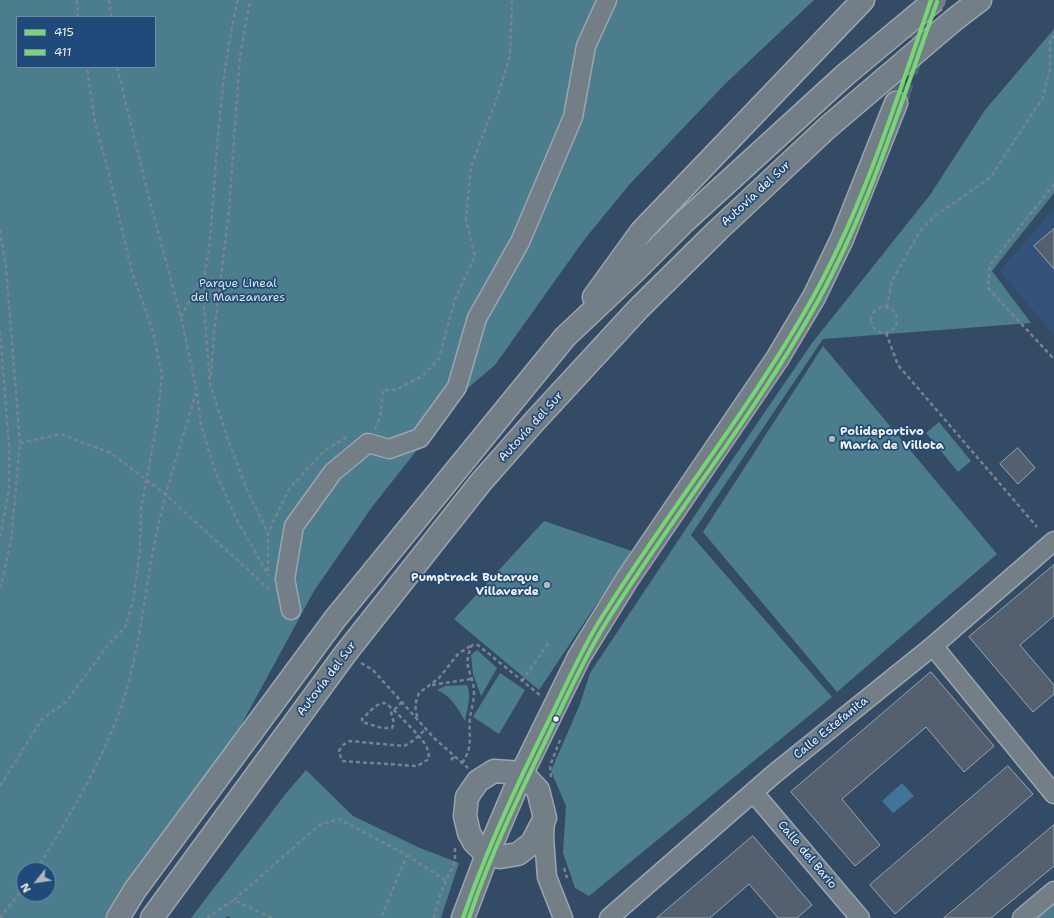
<!DOCTYPE html>
<html>
<head>
<meta charset="utf-8">
<style>
	body { margin:0 }
	#map { position:relative; width:1054px; height:918px; overflow:hidden; background:#344b65; font-family:"Shantell Sans",sans-serif }
	canvas { display:block }
	.legend { position:absolute; left:16px; top:16px; width:140px; height:52px; box-sizing:border-box; background:#1f4a7a; border:1px solid #748da6; margin:0; padding:5px 7px; list-style:none; font-size:12px; color:#f4f1e8 }
	.legend li { display:flex; align-items:center; gap:8px; height:20px }
	.legend b { width:20px; border:1px solid #748da6 }
	.north { position:absolute; left:16px; top:862px; width:40px; height:40px; box-sizing:border-box; background:#1f4a7a; border:1px solid #748da6; border-radius:50%; rotate:240deg; font-size:11px; font-weight:700; line-height:16px; text-align:center; color:#f4f1e8 }
	.north::after { content:''; display:block; margin:auto; width:14px; height:18px; background:#b1b7ba; clip-path:polygon(50% 0,100% 100%,50% 72%,0 100%) }
</style>
</head>
<body>
<div id="map">
<canvas width="1054" height="918"></canvas>
<ul class="legend">
<li><b style="height:5px;background:#77d774"></b>415</li>
<li><b style="height:5px;background:#77d774"></b>411</li>
</ul>
<div class="north">N</div>
</div>
<script>
const g = document.querySelector('canvas').getContext('2d');
g.lineJoin = 'round';
function fillPath(path, color) { g.fillStyle = color; g.fill(path, 'evenodd'); }
function strokePath(path, color, width, dash) { g.strokeStyle = color; g.lineWidth = width; g.lineCap = dash ? 'butt' : 'round'; g.setLineDash(dash || []); g.stroke(path); }
function label(font, color, halo, rows, align = 'center') {
  g.font = font + ' "Shantell Sans",sans-serif'; g.lineWidth = 3.5; g.setLineDash([]); g.textBaseline = 'middle'; g.strokeStyle = halo; g.fillStyle = color; for (const [text, x, y, turn = 0] of rows) {
    g.save(); g.translate(x, y); g.rotate((+turn || 0) * Math.PI / 180); g.textAlign = isNaN(turn) ? turn : align; if (halo) g.strokeText(text, 0, 0); g.fillText(text, 0, 0); g.restore();
  }
}
const built = new Path2D(`
	M 1054,208 L 1054,335 L 1000,271 Z`);
const green = new Path2D(`
	M 0,0 L 814,0 L 725,84 L 629,185 L 584,240 L 495,365 L 462,393 L 372,507 L 314,591 L 239,729 L 110,918 L 0,918 ZM 17,17 L 155,17 L 155,67 L 17,67 ZM 24,870 L 48,870 L 48,894 L 24,894 Z
	M 1054,29 L 1054,193 L 992,271 L 1031,323 L 823,339 L 691,535 L 832,697 L 589,896 L 575,888 L 563,853 L 566,806 L 551,771 L 580,704 L 590,673 L 711,491 L 812,343 L 930,195 L 985,110 Z
	M 823,346 L 997,554 L 837,692 L 703,532 Z
	M 939,422 L 971,461 L 958,472 L 926,433 Z
	M 544,521 L 632,551 L 539,690 L 454,619 Z
	M 477,650 L 497,668 L 481,696 L 473,674 L 471,655 Z
	M 500,673 L 525,690 L 499,734 L 473,717 Z
	M 467,685 C 472,698 467,708 465,721 C 457,707 452,697 437,690 L 445,686 Z
	M 306,770 L 353,816 L 420,848 L 459,863 L 441,918 L 231,918 L 227,916 L 226,918 L 191,918 L 287,792 Z
	M 1054,902 L 1054,918 L 1036,918 Z`);
const water = new Path2D(`
	M 902,783 L 914,796 L 893,813 L 882,801 Z`);
const building = new Path2D(`
	M 1054,229 L 1054,269 L 1034,246 Z
	M 1018,448 L 1035,468 L 1018,484 L 1000,464 Z
	M 1054,565 L 1054,616 L 1020,645 L 1054,685 L 1054,694 L 1033,712 L 969,637 Z
	M 931,672 L 994,746 L 964,772 L 926,727 L 842,799 L 880,845 L 855,866 L 791,792 Z
	M 1008,766 L 1033,794 L 895,914 L 870,885 Z
	M 1054,825 L 1054,866 L 991,918 L 944,918 Z
	M 753,836 L 812,905 L 797,918 L 778,918 L 749,884 L 710,918 L 657,918 Z`);
const highwayTunnel = new Path2D(`
	M 896,103 L 931,0`);
const path = new Path2D(`
	M 77,0 L 78,17
	M 109,0 L 111,17
	M 238,0 C 218,81 217,167 209,250 L 205,271 L 204,307 L 210,384 L 228,440 L 247,490 L 268,533
	M 117,67 L 149,198 L 181,317 L 197,392 L 201,425 L 215,471 L 237,520 L 269,576
	M 1054,184 L 990,265 L 988,288 L 1054,359
	M 0,230 L 6,268 L 20,443 L 11,540 L 0,590
	M 887,307 L 892,281 L 920,231 L 935,216 L 991,177 L 1043,97 L 1050,69 L 1050,40 L 1054,36
	M871 320a13 13 0 1 1 26 0a13 13 0 1 1-26 0Z
	M 181,317 L 204,273
	M 0,331 L 9,446 L 9,489 L 0,538
	M 886,333 L 898,365 L 1037,527
	M 211,376 L 214,334 L 229,210 L 240,56 L 250,0
	M 375,429 L 380,417 L 383,390 L 396,390 L 424,375 L 439,358 L 455,299 L 475,256 L 466,219 L 471,167 L 497,98 L 510,56 L 512,0
	M 20,443 L 60,434 L 111,453 L 165,494 L 270,590
	M 268,571 L 268,533 L 289,489 L 324,451 L 345,438 L 349,438
	M 361,663 L 373,670 L 434,738 L 468,768
	M 522,681 L 550,641
	M 432,685 L 471,679
	M 402,702 L 391,713 L 394,723 L 392,728 L 382,728 L 362,722 L 362,719 C 368,714 376,703 384,703 C 389,703 422,739 425,744 C 428,749 429,754 429,759 L 417,766 L 342,761 L 339,751 L 343,745 L 350,741 L 404,746 C 413,742 419,735 426,729
	M 417,717 L 415,705 L 419,693 L 439,678 L 458,654 L 472,645
	M 451,760 L 455,756
	M 462,763 C 474,746 468,737 470,718 C 471,710 474,702 474,693 C 474,672 461,669 472,645 L 478,645 L 541,696
	M 551,777 L 550,766 L 560,740
	M 0,786 L 42,719 L 66,702 L 108,645 L 125,627 L 133,602 L 140,550 L 141,508 L 157,423 L 162,375 L 153,332 L 132,272 L 108,170 L 95,123 L 87,67
	M 407,855 L 446,881
	M 564,868 L 567,878
	M 37,870 C 68,817 101,765 121,707 C 138,658 143,607 152,556 C 162,500 180,447 196,393
	M 234,900 L 319,825 L 339,819 L 407,855 L 381,918
	M 0,918 L 24,887
	M 207,918 L 234,900 L 272,918
	M 434,918 L 440,895 L 455,861 L 455,846`);
const street = new Path2D(`
	M 291,610 L 285,579 L 294,526 L 333,472 L 368,443 L 389,449 L 420,438 L 457,387 L 477,318 L 520,242 L 573,117 L 586,46 L 607,0
	M 933,646 L 1054,794
	M 753,792 L 860,918
	M 545,819 L 544,838 L 547,877 L 563,918
	M 609,918 L 774,774 L 933,646 L 1054,541
	M 1022,918 L 1054,891`);
const secondary = new Path2D(`
	M 494,771 L 522,773 L 538,790 L 545,818 L 532,843 L 518,854 L 500,857 L 487,855 L 474,842 L 469,833 L 465,816 L 467,797 L 478,781 Z
	M 463,918 L 487,855 L 522,773 L 579,657 L 628,578 L 777,359 L 814,297 L 842,239 L 896,103`);
const highway = new Path2D(`
	M 594,297 L 641,232 L 863,0
	M 118,918 L 135,890 L 335,619 L 565,337 L 634,272 L 684,222 L 845,75
	M 152,918 L 345,654 L 481,482 L 533,423 L 639,308 L 718,230 L 828,127 L 955,19 L 980,0`);
const highwayBridge = new Path2D(`
	M 845,75 L 935,0`);
const bus1 = new Path2D(`
	M 463,918 C 486,850 516,786 548,722 C 564,690 578,657 597,625 C 665,514 748,413 812,299 C 864,205 896,101 931,0`);
const bus2 = new Path2D(`
	M 469,918 C 492,850 523,787 554,723 C 570,690 585,657 604,626 C 672,516 755,415 818,301 C 870,206 901,103 937,2`);
const markers = [
	[832,439,4,"#b1b7ba"],
	[547,585,4,"#b1b7ba"],
	[556,719,3.5,"#f4f1e8"]
];
const streetNames = [
	["Autovía del Sur",756,194,-43],
	["Autovía del Sur",531,427,-48],
	["Autovía del Sur",327,679,-53],
	["Calle Estefanita",831,728,-39],
	["Calle del Bario",807,855,50]
];
const parkNames = [
	["Parque Lineal",238,284],
	["del Manzanares",238,298]
];
const poiNames = [
	["Polideportivo",840,432],
	["María de Villota",840,446],
	["Pumptrack Butarque",539,578,"right"],
	["Villaverde",539,592,"right"]
];
fillPath(built, '#33537a');
fillPath(green, '#4b7d8c');
fillPath(water, '#41749a');
fillPath(building, '#546070');
strokePath(building, '#9ba5af', 1);
strokePath(highwayTunnel, '#516479', 22, [22, 11]);
strokePath(street, '#9ba5af', 21);
strokePath(secondary, '#9ba5af', 25);
strokePath(highway, '#9ba5af', 25);
strokePath(path, '#78838f', 2.5, [4, 3]);
strokePath(street, '#737e87', 18);
strokePath(secondary, '#737e87', 22);
strokePath(highway, '#737e87', 22);
strokePath(highwayBridge, '#9ba5af', 25, []);
strokePath(highwayBridge, '#737e87', 22);
strokePath(bus1, '#77d774', 4);
strokePath(bus2, '#77d774', 4);
for (const [x, y, r, color] of markers) { const dot = new Path2D(); dot.arc(x, y, r, 0, 2 * Math.PI); g.fillStyle = color; g.fill(dot); strokePath(dot, '#1f4a7a', 1.5); }
label('12px', '#f4f1e8', '#1f4a7a', streetNames);
label('12px', '#dbe1db', '#1f4a7a', parkNames);
label('bold 12px', '#f4f1e8', '#1f4a7a', poiNames, 'left');
</script>
</body>
</html>
